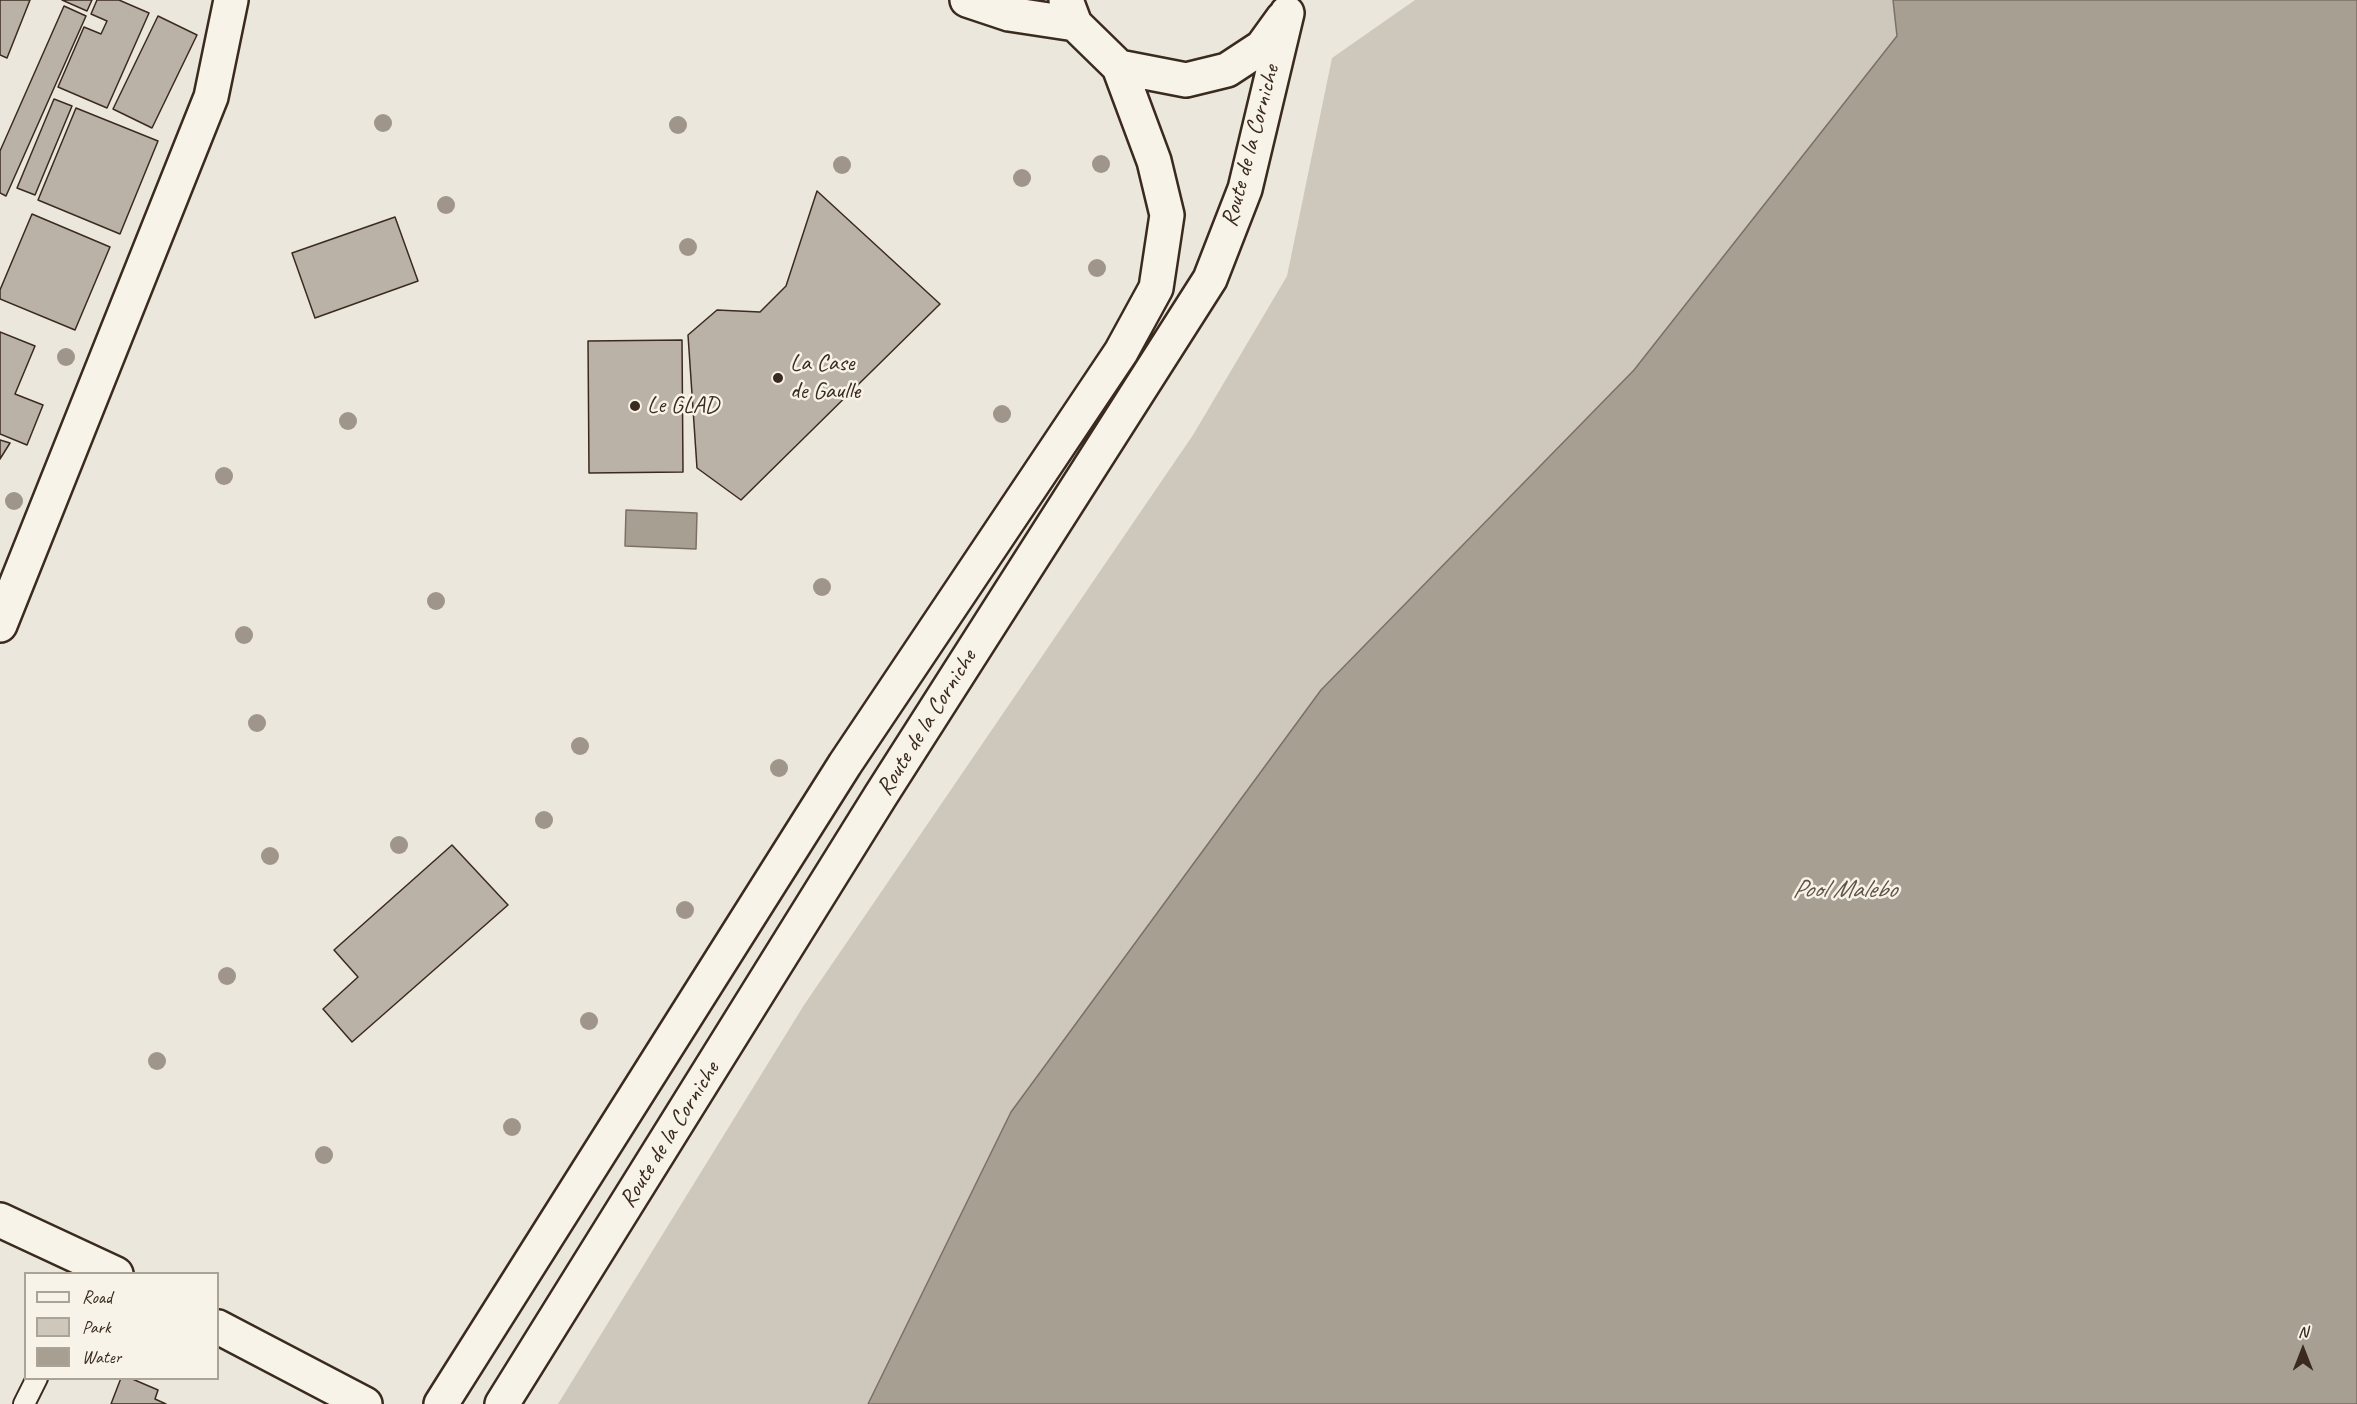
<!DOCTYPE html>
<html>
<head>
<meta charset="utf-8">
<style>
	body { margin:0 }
	#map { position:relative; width:2357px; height:1404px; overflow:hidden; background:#ece7dc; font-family:Caveat,sans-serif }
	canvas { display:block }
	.legend { position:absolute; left:24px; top:1272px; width:195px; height:108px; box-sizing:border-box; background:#f7f3e8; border:2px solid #aca397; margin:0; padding:8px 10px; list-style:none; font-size:18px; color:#3b2a1e }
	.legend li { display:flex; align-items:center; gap:12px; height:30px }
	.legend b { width:30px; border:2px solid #aca397 }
	.north { position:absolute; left:2273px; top:1320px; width:60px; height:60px; -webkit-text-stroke:4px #f7f3e8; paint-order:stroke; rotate:0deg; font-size:16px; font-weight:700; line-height:24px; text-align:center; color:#3b2a1e }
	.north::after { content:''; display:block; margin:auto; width:21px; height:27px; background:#3b2a1e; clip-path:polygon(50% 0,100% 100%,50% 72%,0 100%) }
</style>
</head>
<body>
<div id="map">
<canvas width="2357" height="1404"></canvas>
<ul class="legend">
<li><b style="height:8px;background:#f7f3e8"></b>Road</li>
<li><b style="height:16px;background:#cec8bc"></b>Park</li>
<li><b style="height:16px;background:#a89f93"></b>Water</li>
</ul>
<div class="north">N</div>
</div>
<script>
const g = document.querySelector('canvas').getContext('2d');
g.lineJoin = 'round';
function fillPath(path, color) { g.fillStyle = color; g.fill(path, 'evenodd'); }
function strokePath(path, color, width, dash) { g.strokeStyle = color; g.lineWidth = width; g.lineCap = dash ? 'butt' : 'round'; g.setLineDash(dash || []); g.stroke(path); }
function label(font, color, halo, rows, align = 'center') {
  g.font = font + ' Caveat,sans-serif'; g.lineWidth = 5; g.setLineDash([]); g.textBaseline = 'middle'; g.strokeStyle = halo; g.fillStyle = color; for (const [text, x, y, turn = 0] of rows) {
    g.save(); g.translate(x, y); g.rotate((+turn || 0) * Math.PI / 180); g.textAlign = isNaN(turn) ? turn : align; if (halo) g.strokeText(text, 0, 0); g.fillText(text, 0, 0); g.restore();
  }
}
const green = new Path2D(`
	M 1415,0 L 1893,0 L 1897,36 L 1634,370 L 1321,690 L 1011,1112 L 868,1404 L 558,1404 L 804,1005 L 1193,435 L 1287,276 L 1332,58 Z`);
const water = new Path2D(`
	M 1893,0 L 2357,0 L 2357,1404 L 868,1404 L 1011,1112 L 1321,690 L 1634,370 L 1897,36 Z
	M 626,510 L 697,513 L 696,549 L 625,546 Z`);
const building = new Path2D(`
	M 0,0 L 30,0 L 7,58 L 0,55 Z
	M 62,0 L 92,0 L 87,11 Z
	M 97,0 L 119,0 L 149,13 L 107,108 L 58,87 L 84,27 L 101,34 L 107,21 L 91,14 Z
	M 64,6 L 86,16 L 6,196 L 0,193 L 0,151 Z
	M 158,16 L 197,35 L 152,128 L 113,109 Z
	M 54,99 L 72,106 L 35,195 L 17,188 Z
	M 76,108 L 158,141 L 120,234 L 38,200 Z
	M 817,191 L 940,304 L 741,500 L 697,468 L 688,335 L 717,310 L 760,312 L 786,286 Z
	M 32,214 L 110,247 L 75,330 L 0,299 L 0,290 Z
	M 395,217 L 418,281 L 315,318 L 292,253 Z
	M 0,332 L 35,346 L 15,394 L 43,405 L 27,445 L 0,434 Z
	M 682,340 L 683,472 L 589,473 L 588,341 Z
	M 0,440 L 10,443 L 0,459 Z
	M 452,845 L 508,905 L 352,1042 L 323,1009 L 358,977 L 334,950 Z
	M 121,1378 L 130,1378 L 158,1390 L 155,1399 L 166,1404 L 111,1404 Z`);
const service = new Path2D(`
	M 24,1404 L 37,1378`);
const minor = new Path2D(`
	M 0,625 L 211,97 L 231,0
	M 0,1220 L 116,1274
	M 218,1327 L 365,1404`);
const secondary = new Path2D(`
	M 967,0 L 1009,14 L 1075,24
	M 1066,0 L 1075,24 L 1119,67 L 1186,80 L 1227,70 L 1262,47 L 1283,18
	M 441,1404 L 845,764 L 1121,352 L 1156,288 L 1167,215 L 1154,161 L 1119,67
	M 502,1404 L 881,795 L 1210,279 L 1245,189 L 1287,13`);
const trees = [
	[383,123],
	[678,125],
	[1101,164],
	[842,165],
	[1022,178],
	[446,205],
	[688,247],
	[1097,268],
	[66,357],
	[1002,414],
	[348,421],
	[224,476],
	[14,501],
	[822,587],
	[436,601],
	[244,635],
	[257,723],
	[580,746],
	[779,768],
	[544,820],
	[399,845],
	[270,856],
	[685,910],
	[227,976],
	[589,1021],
	[157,1061],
	[512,1127],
	[324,1155]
];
const markers = [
	[778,378,6,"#3b2a1e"],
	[635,406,6,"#3b2a1e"]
];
const streetNames = [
	["Route de la Corniche",1251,146,-75],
	["Route de la Corniche",927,723,-58],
	["Route de la Corniche",670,1135,-58]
];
const poiNames = [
	["La Case",790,364],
	["de Gaulle",790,392],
	["Le GLAD",647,406]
];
const waterNames = [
	["Pool Malebo",1844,890]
];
fillPath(green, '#cec8bc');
fillPath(water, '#a89f93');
strokePath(water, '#7c7064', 1.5);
fillPath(building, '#bab2a7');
strokePath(building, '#3b2a1e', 1.5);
strokePath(service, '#3b2a1e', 24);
strokePath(minor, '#3b2a1e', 38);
strokePath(secondary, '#3b2a1e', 38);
strokePath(service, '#f7f3e8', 20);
strokePath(minor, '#f7f3e8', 33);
strokePath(secondary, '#f7f3e8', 33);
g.fillStyle = '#9f958a';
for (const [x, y] of trees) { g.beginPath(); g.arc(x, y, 9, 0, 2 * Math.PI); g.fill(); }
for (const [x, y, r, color] of markers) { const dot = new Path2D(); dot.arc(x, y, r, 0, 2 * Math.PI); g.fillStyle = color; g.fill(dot); strokePath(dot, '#f7f3e8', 2); }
label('24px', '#3b2a1e', '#f7f3e8', streetNames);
label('24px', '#3b2a1e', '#f7f3e8', poiNames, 'left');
label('italic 26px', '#615347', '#f7f3e8', waterNames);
</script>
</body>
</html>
